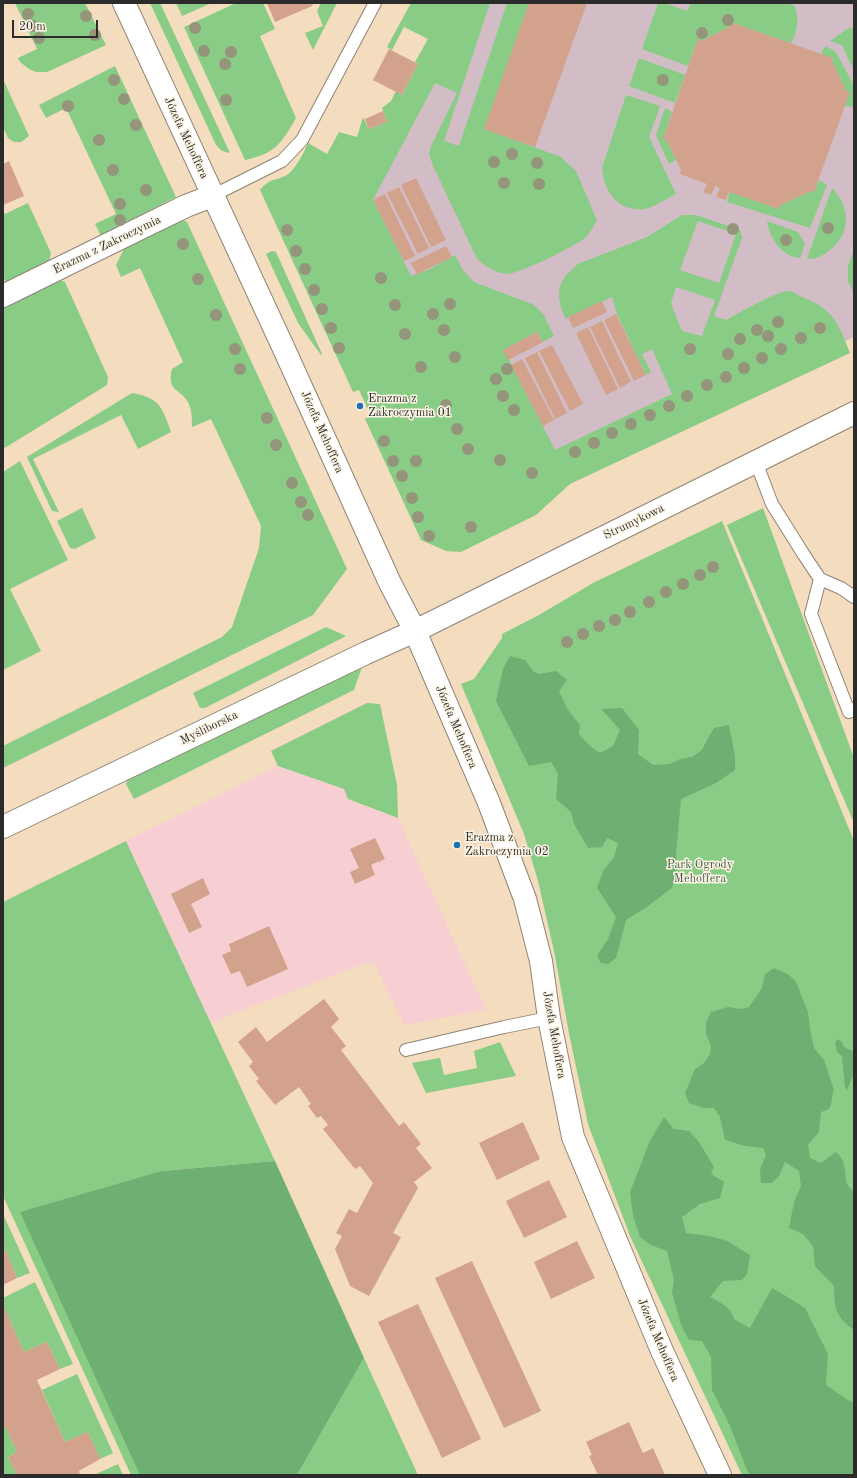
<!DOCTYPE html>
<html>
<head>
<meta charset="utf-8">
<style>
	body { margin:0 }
	#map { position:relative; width:857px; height:1478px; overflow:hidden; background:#f4dcbe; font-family:"Old Standard TT",serif }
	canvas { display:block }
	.frame { position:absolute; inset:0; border:4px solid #2b2b2b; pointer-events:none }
	.scale { position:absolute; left:12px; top:20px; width:86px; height:18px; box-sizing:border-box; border:2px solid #2b2b2b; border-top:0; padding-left:5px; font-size:12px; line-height:14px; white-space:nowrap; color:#2b2b2b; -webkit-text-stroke:3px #fcf5e5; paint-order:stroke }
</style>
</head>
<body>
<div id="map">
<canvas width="857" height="1478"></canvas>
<div class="frame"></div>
<div class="scale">20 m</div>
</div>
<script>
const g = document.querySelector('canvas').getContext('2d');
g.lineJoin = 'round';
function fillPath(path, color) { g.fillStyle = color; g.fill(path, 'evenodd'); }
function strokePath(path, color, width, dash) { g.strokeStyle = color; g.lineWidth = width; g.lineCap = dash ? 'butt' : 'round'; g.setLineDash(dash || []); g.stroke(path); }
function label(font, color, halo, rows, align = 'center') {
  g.font = font + ' "Old Standard TT",serif'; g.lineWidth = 3; g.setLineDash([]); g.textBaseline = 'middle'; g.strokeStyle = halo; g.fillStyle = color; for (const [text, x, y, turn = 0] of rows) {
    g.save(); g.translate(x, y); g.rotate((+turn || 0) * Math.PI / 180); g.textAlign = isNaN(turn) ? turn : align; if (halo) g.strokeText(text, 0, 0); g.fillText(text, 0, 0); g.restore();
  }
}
const built = new Path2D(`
	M 278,766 L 344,789 L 348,800 L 398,818 L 486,1010 L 404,1025 L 374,964 L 366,963 L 210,1023 L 126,841 Z`);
const industrial = new Path2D(`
	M 466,3 L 854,3 L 854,337 L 578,473 L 460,432 L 360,211 Z`);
const green = new Path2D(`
	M 15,3 L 85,3 L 106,45 L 47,72 L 36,72 L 29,69 L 20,62 L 18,58 L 37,49 Z
	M 150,3 L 160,3 L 230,153 L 222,151 L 216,145 Z
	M 176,3 L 212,3 L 182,16 Z
	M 236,3 L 263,3 L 275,29 L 260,36 L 296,118 C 281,144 276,153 245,160 L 184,27 Z
	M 321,3 L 337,3 L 313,50 L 305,33 L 323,26 L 317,11 Z
	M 411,3 L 490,3 L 444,141 L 459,146 L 507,3 L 529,3 L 485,129 L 561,157 L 576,171 L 597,220 C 593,226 590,234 585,238 C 575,246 517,275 507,274 C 495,273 485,266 477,259 L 433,166 L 429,154 L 431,146 L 457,93 L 435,83 L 373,200 L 411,276 L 428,270 L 455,255 L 463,270 L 474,282 L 532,304 L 536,307 L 544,315 L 554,336 L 543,342 L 537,332 L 504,350 L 555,450 L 672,394 L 652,349 L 642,354 L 651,372 L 646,375 L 617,314 L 612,297 L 566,319 C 554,294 557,281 578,264 L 647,237 L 682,215 L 696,215 L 740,230 L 742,238 L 714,316 L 726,320 C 737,314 777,291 788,291 C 792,291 798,295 802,297 C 834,310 838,322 850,353 L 570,484 L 536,515 L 461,552 L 446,551 L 421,540 L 365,419 L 371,416 L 359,390 L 353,392 L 260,190 C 271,177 274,182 287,175 C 296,169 304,152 308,143 L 327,154 L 339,132 L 357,137 L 363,117 L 369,129 L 387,122 L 382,108 L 391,101 L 396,91 L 402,95 L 418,64 L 415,62 L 428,39 L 404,27 L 392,50 L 387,47 ZM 698,221 L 736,234 L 719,283 L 680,270 ZM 676,287 L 715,300 L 702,336 L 682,331 L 671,304 Z
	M 658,3 L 665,3 L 687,11 L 691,3 L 786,3 L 795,6 C 799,20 798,30 791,43 L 733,23 L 731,26 L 702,41 L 698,39 L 688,66 L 642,49 Z
	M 854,27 L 854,71 L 842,45 L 830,41 L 847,29 Z
	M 826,46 L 836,52 L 854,86 L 854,107 L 845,106 L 850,92 L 846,91 L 832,61 L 833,58 L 821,54 L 823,49 Z
	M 639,58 L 685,75 L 675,103 L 629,86 Z
	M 115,66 L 176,197 L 101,236 L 95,224 L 116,214 L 66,108 L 46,118 L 39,105 Z
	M 3,79 L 29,136 L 21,142 L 14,142 L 8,138 L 3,127 Z
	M 626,95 L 660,106 L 649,137 L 676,194 C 666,199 656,206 645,209 C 642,210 639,209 636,209 C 614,207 604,189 602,168 Z
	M 665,108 L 672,112 L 663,139 L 667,141 L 676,160 L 669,164 L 656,135 Z
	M 819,180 L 827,185 L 810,228 L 727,202 L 730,192 L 779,209 L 780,205 L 811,191 L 814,192 Z
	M 832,188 C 850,206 852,233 830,250 C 822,256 817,259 807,259 Z
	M 28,203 L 51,253 L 49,262 L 6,283 L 3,276 L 3,212 L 5,214 Z
	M 181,219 L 187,222 L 347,569 L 313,615 L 3,768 L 3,746 L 222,637 L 232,627 L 259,548 L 261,526 L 211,419 L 192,427 C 192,419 192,412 189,404 C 181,388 166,392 172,369 L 183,362 L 140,268 L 121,277 L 116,265 L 125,247 Z
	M 767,221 L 798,232 L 805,244 L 800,258 C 780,256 770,238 767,221 Z
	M 854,250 L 854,293 L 848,281 L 848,266 Z
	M 272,251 L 276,252 L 322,354 L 321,355 L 298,323 L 266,254 Z
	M 57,279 L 65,282 L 108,377 L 107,385 L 3,449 L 3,307 Z
	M 132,393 C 160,398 162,407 171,432 L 138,449 L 121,415 L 33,459 L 59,512 L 52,511 L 27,457 Z
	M 20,461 L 68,560 L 10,589 L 41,651 L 3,670 L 3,472 Z
	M 82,508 L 96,538 L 75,549 L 70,548 L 57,521 Z
	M 763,508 L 854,758 L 854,823 L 727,525 Z
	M 722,521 L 854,841 L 854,1475 L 742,1475 L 630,1236 L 588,1124 L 569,1033 L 554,951 L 538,881 L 524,834 L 461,684 L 474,679 L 502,638 L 502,634 L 539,615 L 593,583 Z
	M 326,627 L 346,636 L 205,708 L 200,708 L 193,693 Z
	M 362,667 L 354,690 L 134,799 L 126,784 L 128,779 Z
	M 367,703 L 380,704 L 397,785 L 398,818 L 348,799 L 344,789 L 278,766 L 271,751 Z
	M 126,841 L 275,1161 L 162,1171 L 140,1475 L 131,1475 L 3,1196 L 3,902 Z
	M 500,1042 L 516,1076 L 426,1093 L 412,1063 L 440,1058 L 444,1075 L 477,1068 L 474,1051 Z
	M 3,1214 L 30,1273 L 17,1278 L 6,1251 L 3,1252 Z
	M 35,1282 L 73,1364 L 60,1369 L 47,1342 L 24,1352 L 3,1305 L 3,1298 Z
	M 364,1358 L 418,1475 L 297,1475 Z
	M 77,1374 L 113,1453 L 100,1459 L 88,1432 L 65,1442 L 42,1390 Z
	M 5,1426 L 17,1452 L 8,1457 L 17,1475 L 3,1475 L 3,1427 Z
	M 118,1464 L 123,1475 L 94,1475 Z`);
const forest = new Path2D(`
	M 510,656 L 525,660 L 533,671 L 539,674 L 556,671 L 567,680 L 559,691 L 568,710 L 580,725 L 579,734 L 590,746 L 600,753 L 613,746 L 620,730 L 601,709 L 622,708 L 639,730 L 638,754 L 653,765 L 670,764 L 680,759 L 692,757 L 702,750 L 708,738 L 714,728 L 729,725 L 735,756 L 735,770 L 716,783 L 681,799 L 676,855 L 677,870 L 672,888 L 644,909 L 626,920 L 616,958 L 608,964 L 601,963 L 597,956 L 608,939 L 616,917 L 597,888 L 603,871 L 614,857 L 618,843 L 607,838 L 602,847 L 588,848 L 574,824 L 571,812 L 556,799 L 558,774 L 551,762 L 529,766 L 496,701 L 503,669 Z
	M 774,968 L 788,974 L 796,982 L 808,1012 L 810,1029 L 814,1048 L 824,1060 L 834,1090 C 831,1097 833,1102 829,1109 L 821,1112 L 819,1132 L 808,1145 L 810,1158 L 821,1163 L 836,1152 C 852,1166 839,1183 854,1191 L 854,1330 C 836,1318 834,1307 834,1286 L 815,1266 L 813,1246 L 803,1234 L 789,1228 L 794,1202 L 801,1186 L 799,1171 L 785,1162 L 779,1176 L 772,1183 L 761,1183 L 760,1169 L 766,1155 L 763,1148 L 745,1146 L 725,1140 L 720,1117 L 714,1108 L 704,1108 L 689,1103 L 685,1093 L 695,1069 L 704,1063 L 710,1054 L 711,1046 L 706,1034 L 706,1023 L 711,1012 L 728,1007 L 741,1009 L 749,1007 L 762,988 L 765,974 Z
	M 837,1039 L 842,1042 L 843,1046 L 854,1052 L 854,1074 L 847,1090 L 845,1087 L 842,1056 L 837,1052 L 835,1043 Z
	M 664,1117 L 674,1129 L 689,1131 L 699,1142 L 714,1167 L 711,1174 L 724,1182 L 720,1198 L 700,1204 L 682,1217 L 686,1233 L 710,1236 L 727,1241 L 750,1255 L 747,1274 L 742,1280 L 723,1281 L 710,1297 C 721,1303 730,1306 734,1319 L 750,1328 L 772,1288 L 781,1293 L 805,1308 L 828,1354 L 826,1385 L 848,1400 L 854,1403 L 854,1475 L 750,1475 L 747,1470 L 730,1426 L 712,1390 L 711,1357 L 702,1341 L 689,1340 L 681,1325 L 672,1292 L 674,1280 L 667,1251 L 651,1245 L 640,1237 L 633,1216 L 630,1192 L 650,1141 Z
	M 275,1161 L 364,1358 L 297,1475 L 140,1475 L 20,1212 L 162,1171 Z`);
const building = new Path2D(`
	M 267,3 L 313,3 L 312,6 L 275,22 Z
	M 529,3 L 587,3 L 535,147 L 484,129 Z
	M 733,23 L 833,58 L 832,61 L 846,91 L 850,92 L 814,192 L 811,191 L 780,205 L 779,209 L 729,192 L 726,200 L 716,197 L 720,188 L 715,186 L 711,195 L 703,192 L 707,184 L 680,174 L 681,170 L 667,141 L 663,139 L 698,39 L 702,41 L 731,26 Z
	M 389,49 L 418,64 L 402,95 L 373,80 Z
	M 383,111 L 387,122 L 369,129 L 365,119 Z
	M 9,161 L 24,196 L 3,205 L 3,164 Z
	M 416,178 L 446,240 L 431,247 L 401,185 Z
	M 399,187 L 429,248 L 418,254 L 387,193 Z
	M 385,194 L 415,256 L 404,261 L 373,200 Z
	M 446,246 L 452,257 L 417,274 L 411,263 Z
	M 602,301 L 607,312 L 573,328 L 568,317 Z
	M 616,314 L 646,375 L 634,381 L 604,320 Z
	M 602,321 L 631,382 L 620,388 L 590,327 Z
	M 588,327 L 618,389 L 606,395 L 576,333 Z
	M 537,332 L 543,342 L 508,360 L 503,350 Z
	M 552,345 L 583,404 L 570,411 L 539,351 Z
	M 537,352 L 567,413 L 555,419 L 525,358 Z
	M 522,359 L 554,420 L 543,426 L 511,365 Z
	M 375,838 L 385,859 L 380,861 L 381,862 L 380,863 L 379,861 L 371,865 L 375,875 L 355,884 L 350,872 L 359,868 L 350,849 Z
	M 203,878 L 210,894 L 191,904 L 202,927 L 189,933 L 171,894 Z
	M 269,926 L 288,969 L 247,987 L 240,971 L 231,974 L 222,955 L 231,951 L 229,944 Z
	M 324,999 L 339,1019 L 331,1027 L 346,1046 L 341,1050 L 399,1126 L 404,1122 L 421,1144 L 416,1148 L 432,1168 L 414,1182 L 418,1188 L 393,1233 L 401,1237 L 369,1296 L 350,1286 L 335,1249 L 342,1236 L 336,1233 L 349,1209 L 357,1213 L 373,1183 L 360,1166 L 355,1169 L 323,1129 L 328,1125 L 321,1116 L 317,1118 L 308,1106 L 311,1104 L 299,1087 L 275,1105 L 256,1081 L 259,1079 L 249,1066 L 253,1062 L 238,1042 L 256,1027 L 267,1042 Z
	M 523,1122 L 540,1159 L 497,1180 L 479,1143 Z
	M 549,1180 L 567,1217 L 524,1238 L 506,1201 Z
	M 577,1241 L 595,1278 L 551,1299 L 534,1262 Z
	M 6,1251 L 17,1278 L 3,1285 L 3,1252 Z
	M 472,1261 L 541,1411 L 504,1428 L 435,1278 Z
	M 418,1304 L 481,1439 L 442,1458 L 378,1322 Z
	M 3,1305 L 24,1352 L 47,1342 L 58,1365 L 60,1369 L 37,1380 L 65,1442 L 88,1432 L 100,1459 L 79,1471 L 80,1475 L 17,1475 L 8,1457 L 17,1452 L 5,1426 L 3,1427 Z
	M 629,1422 L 643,1453 L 653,1448 L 665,1475 L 598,1475 L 589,1456 L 592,1455 L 586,1442 Z`);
const service = new Path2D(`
	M 212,196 L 282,161 L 302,140 L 375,3
	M 756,462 L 772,504 L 804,555 L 820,579 L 841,588 L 854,597
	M 820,579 L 811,614 L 849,712 L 854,709
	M 406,1050 L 504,1027 L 549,1018`);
const minor = new Path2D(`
	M 3,296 L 149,224 L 186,206 L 212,196
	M 3,827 L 366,653 L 415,631 L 854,413`);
const tertiary = new Path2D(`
	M 124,3 L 284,349 L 390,583 L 415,631 L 489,803 L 525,899 L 541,961 L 549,1018 L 573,1137 L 662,1351 L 720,1475`);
const trees = [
	[28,14],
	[86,16],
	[728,20],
	[33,26],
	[195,28],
	[702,33],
	[95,35],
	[39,38],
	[204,51],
	[231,52],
	[225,64],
	[114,80],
	[663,80],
	[124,99],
	[226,100],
	[68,106],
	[136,125],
	[99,140],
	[512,154],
	[494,162],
	[537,163],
	[113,170],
	[504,183],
	[539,184],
	[146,190],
	[120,204],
	[120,220],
	[828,228],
	[733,229],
	[287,230],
	[786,240],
	[183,244],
	[296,251],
	[305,269],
	[381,278],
	[198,279],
	[314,290],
	[450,304],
	[395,305],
	[322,309],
	[433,314],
	[216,315],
	[778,322],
	[331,328],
	[820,328],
	[444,330],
	[757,330],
	[405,334],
	[768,336],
	[801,338],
	[740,339],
	[339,348],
	[235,349],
	[690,349],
	[781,349],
	[728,354],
	[455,357],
	[762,358],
	[421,367],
	[744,368],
	[240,369],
	[507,369],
	[726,377],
	[496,379],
	[707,385],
	[503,396],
	[687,396],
	[446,405],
	[669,406],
	[514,410],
	[650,415],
	[267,418],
	[631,424],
	[457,429],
	[612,433],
	[384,441],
	[594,443],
	[276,445],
	[468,449],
	[575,452],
	[500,460],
	[393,461],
	[416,461],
	[532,473],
	[402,476],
	[292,483],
	[412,498],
	[301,502],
	[308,515],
	[418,517],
	[471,527],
	[429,536],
	[713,567],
	[700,575],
	[683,584],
	[666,592],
	[649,602],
	[630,612],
	[615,620],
	[599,626],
	[583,634],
	[567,642]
];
const markers = [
	[360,406,4,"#1f6fb2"],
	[457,845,4,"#1f6fb2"]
];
const streetNames = [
	["Józefa Mehoffera",186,138,65],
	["Erazma z Zakroczymia",107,245,-26],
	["Józefa Mehoffera",322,432,66],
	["Strumykowa",634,522,-26],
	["Józefa Mehoffera",456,727,67],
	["Myśliborska",209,728,-26],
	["Józefa Mehoffera",554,1035,80],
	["Józefa Mehoffera",658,1340,67]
];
const poiNames = [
	["Erazma z",368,399],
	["Zakroczymia 01",368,413],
	["Erazma z",465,838],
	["Zakroczymia 02",465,852]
];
const parkNames = [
	["Park Ogrody",700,865],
	["Mehoffera",700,879]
];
fillPath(built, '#f7cfd3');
fillPath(industrial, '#d2bdc7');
fillPath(green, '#89cc85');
fillPath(forest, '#6eb072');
fillPath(building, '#d2a28d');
strokePath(service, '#908474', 14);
strokePath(minor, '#908474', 24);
strokePath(tertiary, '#908474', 24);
strokePath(service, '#fff', 12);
strokePath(minor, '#fff', 22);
strokePath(tertiary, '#fff', 22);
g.fillStyle = '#95957c';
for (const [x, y] of trees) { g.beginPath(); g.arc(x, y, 6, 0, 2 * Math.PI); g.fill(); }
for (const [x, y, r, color] of markers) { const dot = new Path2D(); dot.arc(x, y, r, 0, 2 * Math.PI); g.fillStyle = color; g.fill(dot); strokePath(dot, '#fcf5e5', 1.5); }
label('12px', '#2b2b2b', '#fcf5e5', streetNames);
label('12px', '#2b2b2b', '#fcf5e5', poiNames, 'left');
label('12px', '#475b46', '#fcf5e5', parkNames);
</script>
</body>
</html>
